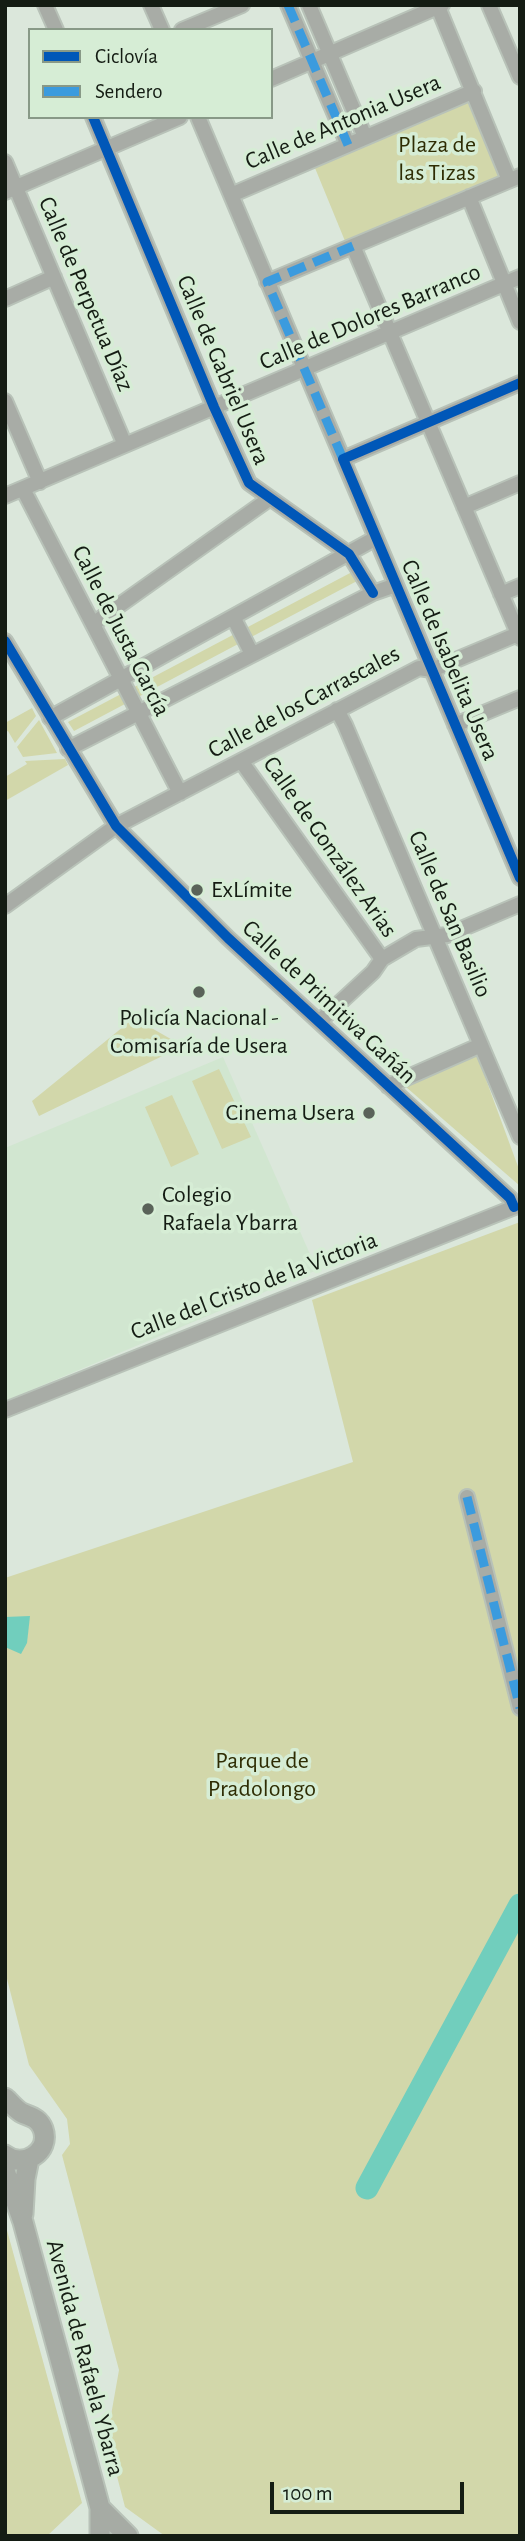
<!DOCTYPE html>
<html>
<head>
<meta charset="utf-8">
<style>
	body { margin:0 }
	#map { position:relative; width:525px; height:2541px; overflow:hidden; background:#dbe7db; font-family:"Alegreya Sans",sans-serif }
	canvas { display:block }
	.frame { position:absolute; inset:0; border:7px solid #141c13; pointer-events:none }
	.legend { position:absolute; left:28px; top:28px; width:245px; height:91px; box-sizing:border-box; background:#d6edd5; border:2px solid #889987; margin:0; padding:9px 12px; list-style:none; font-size:21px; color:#141c13 }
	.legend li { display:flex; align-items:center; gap:14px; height:35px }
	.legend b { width:35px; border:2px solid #889987 }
	.scale { position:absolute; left:270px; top:2482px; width:194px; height:32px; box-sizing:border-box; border:4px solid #141c13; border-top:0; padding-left:9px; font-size:21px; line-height:24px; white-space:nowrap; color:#141c13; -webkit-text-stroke:5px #d6edd5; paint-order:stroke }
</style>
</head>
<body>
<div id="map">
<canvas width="525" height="2541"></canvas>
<div class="frame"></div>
<ul class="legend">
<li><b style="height:9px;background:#0057b8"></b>Ciclovía</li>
<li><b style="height:9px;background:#3b9bde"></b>Sendero</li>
</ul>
<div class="scale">100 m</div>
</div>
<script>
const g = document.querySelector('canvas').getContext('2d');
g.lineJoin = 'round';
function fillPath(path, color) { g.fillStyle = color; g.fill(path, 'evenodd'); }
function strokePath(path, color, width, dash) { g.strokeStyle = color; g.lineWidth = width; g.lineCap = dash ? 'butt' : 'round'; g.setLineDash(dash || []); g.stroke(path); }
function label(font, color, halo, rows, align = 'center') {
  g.font = font + ' "Alegreya Sans",sans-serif'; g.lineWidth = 7; g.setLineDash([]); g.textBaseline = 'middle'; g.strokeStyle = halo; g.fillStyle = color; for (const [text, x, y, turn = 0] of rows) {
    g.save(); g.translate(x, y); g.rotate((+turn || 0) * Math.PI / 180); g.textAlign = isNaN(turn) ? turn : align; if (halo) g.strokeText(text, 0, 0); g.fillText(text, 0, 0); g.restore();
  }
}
const built = new Path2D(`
	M 223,1057 L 317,1270 L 5,1401 L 5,1148 Z`);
const green = new Path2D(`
	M 467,101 L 500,176 L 345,241 L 315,168 Z
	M 352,572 L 357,581 L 74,731 L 68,722 Z
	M 32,708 L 36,716 L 15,743 L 8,731 L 5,732 L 5,723 Z
	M 39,720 L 57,753 L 23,757 L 17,747 Z
	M 65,759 L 68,765 L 5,801 L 5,777 L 27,764 L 25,761 Z
	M 134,1018 L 183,1046 L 39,1116 L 32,1101 Z
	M 477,1055 L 520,1172 L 520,1186 L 406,1087 Z
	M 219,1069 L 251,1137 L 222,1149 L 192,1081 Z
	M 172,1095 L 199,1154 L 171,1167 L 145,1107 Z
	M 520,1222 L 520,2536 L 165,2536 L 125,2507 L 107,2438 L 119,2370 L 62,2155 L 70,2144 L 67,2119 L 29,2065 L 5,1971 L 5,1578 L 353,1462 L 312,1300 Z
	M 5,2223 L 82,2503 L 47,2536 L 5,2536 Z`);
const water = new Path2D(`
	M 30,1616 L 27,1643 L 21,1654 L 5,1647 L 5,1617 Z`);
const river = new Path2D(`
	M 367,2188 L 520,1905`);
const street = new Path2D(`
	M 45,5 L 56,30
	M 151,5 L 162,30
	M 288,5 L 348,145
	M 309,5 L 365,137
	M 489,5 L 520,77
	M 438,7 L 509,180
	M 182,30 L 242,5
	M 271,79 L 442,5
	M 93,117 L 214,407 L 249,483 L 349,554 L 373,593
	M 198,117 L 520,878
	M 5,162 L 125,445
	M 5,192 L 180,117
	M 231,195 L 474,91
	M 469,197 L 520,322
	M 353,246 L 520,638
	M 267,282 L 520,176
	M 5,299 L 54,277
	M 5,401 L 40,482
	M 343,459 L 520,383
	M 23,489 L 180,793
	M 5,496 L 520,277
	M 464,507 L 520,483
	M 501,594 L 520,586
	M 233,617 L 252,654
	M 93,624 L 269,499
	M 5,641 L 116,826 L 228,938 L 510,1198 L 514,1207
	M 337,710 L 345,725 L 520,1137
	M 50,718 L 376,538
	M 455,725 L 520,698
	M 68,749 L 373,593 L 396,585
	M 241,761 L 382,959
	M 5,906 L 116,826 L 419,668 L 432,670 L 518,634
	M 319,1022 L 373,972 L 382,959 L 416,939 L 447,935 L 520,904
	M 388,1086 L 481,1045
	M 5,1410 L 520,1205
	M 467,1497 L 520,1708`);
const secondary = new Path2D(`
	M 5,2098 C 10,2102 16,2110 22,2113 C 31,2117 39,2118 43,2129 C 51,2152 23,2169 5,2155
	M 5,2171 L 23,2222 L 100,2508 L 100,2536
	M 23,2214 L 25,2179 L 29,2159
	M 100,2508 L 128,2536`);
const quiet = new Path2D(`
	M 288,5 L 348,145
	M 343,459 L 267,282 L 353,246
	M 467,1497 L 520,1708`);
const cycleway = new Path2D(`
	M 93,117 L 214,407 L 249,483 L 349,554 L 373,593
	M 520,383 L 343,459 L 520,878
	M 5,641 L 116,826 L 228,938 L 510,1198 L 514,1207`);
const markers = [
	[197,890,7,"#5a6359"],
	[199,992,7,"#5a6359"],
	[369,1113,7,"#5a6359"],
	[148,1209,7,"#5a6359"]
];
const streetNames = [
	["Calle de Antonia Usera",343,122,-23],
	["Calle de Perpetua Díaz",86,294,67],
	["Calle de Dolores Barranco",370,317,-23],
	["Calle de Gabriel Usera",223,370,67],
	["Calle de Justa García",121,631,63],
	["Calle de Isabelita Usera",450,660,67],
	["Calle de los Carrascales",304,702,-28],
	["Calle de González Arias",330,847,55],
	["Calle de San Basilio",450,914,67],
	["Calle de Primitiva Gañán",329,1002,43],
	["Calle del Cristo de la Victoria",254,1286,-21],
	["Avenida de Rafaela Ybarra",85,2358,75]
];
const parkNames = [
	["Plaza de",437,145],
	["las Tizas",437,173],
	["Parque de",262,1761],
	["Pradolongo",262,1789]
];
const poiNames = [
	["ExLímite",211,890],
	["Policía Nacional -",199,1018,"center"],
	["Comisaría de Usera",199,1046,"center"],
	["Cinema Usera",355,1113,"right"],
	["Colegio",162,1195],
	["Rafaela Ybarra",162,1223]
];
fillPath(built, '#d1e6d0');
fillPath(green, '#d2d7aa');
fillPath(water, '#71cebd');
strokePath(river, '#71cebd', 23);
strokePath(street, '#b8c2b8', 18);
strokePath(secondary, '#b8c2b8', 23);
strokePath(street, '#a8aca6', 14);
strokePath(secondary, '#a6aba4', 19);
strokePath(quiet, '#3b9bde', 9, [18, 9]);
strokePath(cycleway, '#0057b8', 10);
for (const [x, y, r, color] of markers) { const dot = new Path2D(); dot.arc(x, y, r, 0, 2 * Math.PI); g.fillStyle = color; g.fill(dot); strokePath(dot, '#d6edd5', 2.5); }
label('24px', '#141c13', '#d6edd5', streetNames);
label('24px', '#2e2c03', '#d6edd5', parkNames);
label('24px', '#141c13', '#d6edd5', poiNames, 'left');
</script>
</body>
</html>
